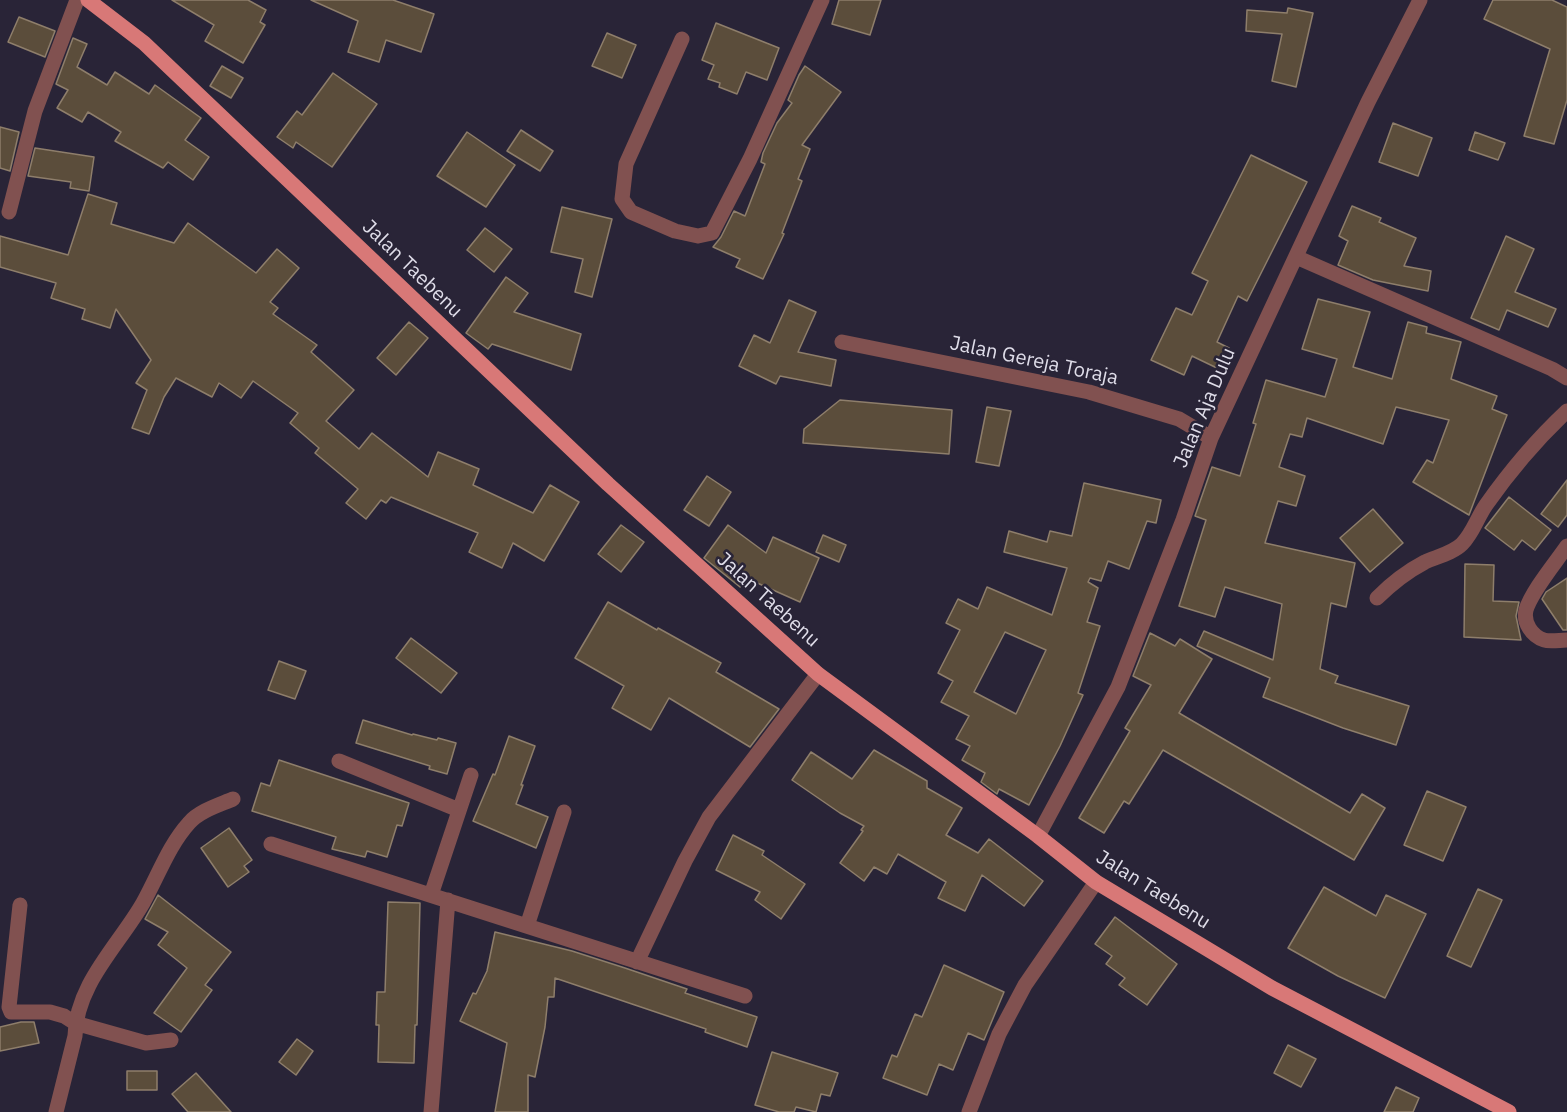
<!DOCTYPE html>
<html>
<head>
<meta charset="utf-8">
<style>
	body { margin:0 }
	canvas { display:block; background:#292437 }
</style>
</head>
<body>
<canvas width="1567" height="1112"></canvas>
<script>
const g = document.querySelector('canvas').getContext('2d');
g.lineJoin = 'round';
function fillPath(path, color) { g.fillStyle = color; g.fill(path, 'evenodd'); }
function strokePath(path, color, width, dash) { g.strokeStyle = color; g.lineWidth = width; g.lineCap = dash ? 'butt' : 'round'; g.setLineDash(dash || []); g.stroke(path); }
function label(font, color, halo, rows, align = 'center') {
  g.font = font + ' "IBM Plex Sans",sans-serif'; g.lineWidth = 5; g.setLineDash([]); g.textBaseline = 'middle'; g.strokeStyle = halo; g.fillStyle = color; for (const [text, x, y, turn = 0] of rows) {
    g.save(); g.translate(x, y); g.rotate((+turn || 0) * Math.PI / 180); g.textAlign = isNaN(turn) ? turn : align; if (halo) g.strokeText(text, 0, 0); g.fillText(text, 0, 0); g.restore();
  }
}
const building = new Path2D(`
	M 172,0 L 248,0 L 266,10 L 260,22 L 265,25 L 243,63 L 205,41 L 214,25 Z
	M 311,0 L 393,0 L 434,14 L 421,52 L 386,40 L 379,62 L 348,52 L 358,21 Z
	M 839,0 L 881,0 L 870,35 L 832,24 Z
	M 1493,0 L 1552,0 L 1567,7 L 1567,100 L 1554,144 L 1524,136 L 1550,49 L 1484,19 Z
	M 1288,8 L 1313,13 L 1296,87 L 1272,81 L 1282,34 L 1246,31 L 1247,10 L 1287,13 Z
	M 19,17 L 55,31 L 45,57 L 8,42 Z
	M 716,23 L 779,48 L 767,80 L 746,72 L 737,94 L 719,87 L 720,83 L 708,79 L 714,65 L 702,60 Z
	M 607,33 L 636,45 L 622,78 L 592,66 Z
	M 73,38 L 87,44 L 77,67 L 107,85 L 115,72 L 149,94 L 155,85 L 201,118 L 185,140 L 209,157 L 193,180 L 168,162 L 163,168 L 115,141 L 121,132 L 88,112 L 82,122 L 57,108 L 68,90 L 56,84 Z
	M 222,66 L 243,78 L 231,98 L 210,86 Z
	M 805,66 L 841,92 L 802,145 L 810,149 L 798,179 L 802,181 L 782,233 L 784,234 L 763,279 L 736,267 L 740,259 L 713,247 L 721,237 L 734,211 L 745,216 L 765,164 L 761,162 L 763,153 L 777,123 L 792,103 L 788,100 L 799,75 Z
	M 333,73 L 377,104 L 332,167 L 296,142 L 293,148 L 277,137 L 297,111 L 302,115 Z
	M 1393,123 L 1432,138 L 1418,176 L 1379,162 Z
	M 0,127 L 19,132 L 10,171 L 0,168 Z
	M 521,130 L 553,151 L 540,171 L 507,151 Z
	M 467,132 L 515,165 L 486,207 L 437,176 Z
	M 1475,132 L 1505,143 L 1498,160 L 1469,150 Z
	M 35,148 L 94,157 L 89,191 L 70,188 L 71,182 L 28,176 Z
	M 1251,155 L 1307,182 L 1247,301 L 1238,296 L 1217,342 L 1229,348 L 1219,369 L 1192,356 L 1184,375 L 1151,360 L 1176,308 L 1192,315 L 1208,281 L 1192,273 Z
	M 88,194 L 117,203 L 111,224 L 174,243 L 188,223 L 256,273 L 277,249 L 299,268 L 270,302 L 278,308 L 273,314 L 317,345 L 311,352 L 354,390 L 326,421 L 359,449 L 372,433 L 428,477 L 438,452 L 479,469 L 473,485 L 533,513 L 550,485 L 579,502 L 544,561 L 513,543 L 502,568 L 469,552 L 478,533 L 391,497 L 386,503 L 381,500 L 366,519 L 346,503 L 358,489 L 315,453 L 319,448 L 290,423 L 298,413 L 253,381 L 241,398 L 219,383 L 212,397 L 176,378 L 164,397 L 149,434 L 132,428 L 147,390 L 136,383 L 151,360 L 116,309 L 110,328 L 82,319 L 85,309 L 51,298 L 56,283 L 0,267 L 0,236 L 68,255 Z
	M 1352,206 L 1381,218 L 1379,222 L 1416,238 L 1404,266 L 1431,271 L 1428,291 L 1373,280 L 1338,265 L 1348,241 L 1339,236 Z
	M 562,207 L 612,219 L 592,297 L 575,292 L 583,259 L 551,252 Z
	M 485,228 L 512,249 L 494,272 L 467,250 Z
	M 1506,236 L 1534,249 L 1515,292 L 1556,309 L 1548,327 L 1507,310 L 1499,330 L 1471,318 Z
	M 506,277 L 528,293 L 514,312 L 581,334 L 571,370 L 492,344 L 488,349 L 466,333 Z
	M 1318,299 L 1370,312 L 1353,367 L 1392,379 L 1408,322 L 1427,327 L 1426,333 L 1461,342 L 1451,379 L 1497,396 L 1492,409 L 1507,415 L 1469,515 L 1413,482 L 1427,460 L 1433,463 L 1449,420 L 1396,407 L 1383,444 L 1307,418 L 1302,437 L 1290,434 L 1279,467 L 1305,476 L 1296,506 L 1278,501 L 1265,543 L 1355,563 L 1346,607 L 1331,603 L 1320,669 L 1338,676 L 1335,683 L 1409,706 L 1396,745 L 1343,728 L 1263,697 L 1270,678 L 1197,646 L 1204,631 L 1273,660 L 1282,604 L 1225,587 L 1215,617 L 1179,606 L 1206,520 L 1195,516 L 1212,467 L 1240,476 L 1256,424 L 1253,423 L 1266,380 L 1325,397 L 1337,359 L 1302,349 Z
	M 789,300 L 816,312 L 798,352 L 836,360 L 831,386 L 780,376 L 776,384 L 739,366 L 754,335 L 770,343 Z
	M 409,322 L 428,338 L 396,375 L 377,358 Z
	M 840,400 L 952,410 L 949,454 L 803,443 L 804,429 Z
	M 987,407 L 1011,411 L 999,466 L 976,462 Z
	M 707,476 L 731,492 L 709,526 L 684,510 Z
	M 1567,480 L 1567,515 L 1558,527 L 1541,514 Z
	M 1084,483 L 1161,500 L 1156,523 L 1147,521 L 1129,569 L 1108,561 L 1101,581 L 1090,578 L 1088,582 L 1098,588 L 1087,622 L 1100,626 L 1078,693 L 1083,695 L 1060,746 L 1029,805 L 999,789 L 997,794 L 981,782 L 985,773 L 962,760 L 970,746 L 956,739 L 969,716 L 941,702 L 953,681 L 938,673 L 960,630 L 946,623 L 958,599 L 978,609 L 987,587 L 1052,615 L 1067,568 L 1004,552 L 1009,531 L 1047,542 L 1050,531 L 1072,536 ZM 1005,632 L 1046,650 L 1016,714 L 974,692 Z
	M 1509,497 L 1551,530 L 1535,550 L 1522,540 L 1514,550 L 1485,528 Z
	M 1373,509 L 1403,543 L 1370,572 L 1340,538 Z
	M 621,525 L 644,542 L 621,572 L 598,554 Z
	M 728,525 L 766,553 L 773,537 L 819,558 L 800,602 L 746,578 L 740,587 L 704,558 Z
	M 823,535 L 846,545 L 839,562 L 816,552 Z
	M 1465,564 L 1494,565 L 1493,601 L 1519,602 L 1516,616 L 1521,640 L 1464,637 Z
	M 1567,578 L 1567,630 L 1563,630 L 1542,599 L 1546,592 Z
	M 608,602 L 657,630 L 658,628 L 721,663 L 716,672 L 779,709 L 750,747 L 669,698 L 651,730 L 612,708 L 624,686 L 575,658 Z
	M 1150,633 L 1175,646 L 1180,639 L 1212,659 L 1179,713 L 1350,813 L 1362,794 L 1385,808 L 1354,860 L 1163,750 L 1129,804 L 1124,801 L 1104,833 L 1079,818 L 1130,731 L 1125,728 L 1151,685 L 1133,676 Z
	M 411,638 L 457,673 L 441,693 L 396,658 Z
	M 279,661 L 306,671 L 295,699 L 268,690 Z
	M 363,720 L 412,735 L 413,734 L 437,740 L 438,738 L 456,743 L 447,774 L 429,769 L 430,766 L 356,743 Z
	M 509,736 L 535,746 L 521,785 L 523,785 L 516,804 L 548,817 L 536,848 L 473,821 L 493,774 L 495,775 Z
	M 874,750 L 927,781 L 927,788 L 962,808 L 946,835 L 978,853 L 989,839 L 1043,881 L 1024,906 L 982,875 L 965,911 L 938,898 L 946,882 L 898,854 L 887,874 L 874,867 L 864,881 L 840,863 L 863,831 L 861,830 L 864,826 L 840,813 L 792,780 L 811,752 L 852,779 Z
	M 279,760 L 409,803 L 402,826 L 397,825 L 387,857 L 367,851 L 365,857 L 332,849 L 336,837 L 252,811 L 261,783 L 270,786 Z
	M 1427,791 L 1466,807 L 1443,861 L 1404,845 Z
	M 229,828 L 252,860 L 244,866 L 249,872 L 228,887 L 201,848 Z
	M 733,835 L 764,851 L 762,855 L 805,884 L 781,919 L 755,900 L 760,892 L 716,870 Z
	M 1324,887 L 1376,916 L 1386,895 L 1426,914 L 1385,998 L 1338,976 L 1288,948 Z
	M 1478,889 L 1502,900 L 1471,967 L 1447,956 Z
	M 158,895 L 231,952 L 205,985 L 212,990 L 181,1032 L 154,1013 L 187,968 L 158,945 L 168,932 L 145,919 Z
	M 388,902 L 420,903 L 417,1025 L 415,1025 L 414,1063 L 378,1062 L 379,1025 L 376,1025 L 377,992 L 385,992 Z
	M 1115,917 L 1177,964 L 1147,1005 L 1119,985 L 1125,978 L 1106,964 L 1112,956 L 1095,944 Z
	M 495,932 L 572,951 L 625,968 L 687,989 L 685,993 L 757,1017 L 747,1047 L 705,1032 L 706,1029 L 555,978 L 554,997 L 548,997 L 545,1027 L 535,1077 L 528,1075 L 528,1112 L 495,1112 L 507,1043 L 460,1021 L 473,993 L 476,994 L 487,971 Z
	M 944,965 L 1004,992 L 984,1040 L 968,1033 L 953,1070 L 939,1064 L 927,1095 L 883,1078 L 892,1055 L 897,1057 L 915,1014 L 922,1017 Z
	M 21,1022 L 34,1022 L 39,1043 L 0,1051 L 0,1027 Z
	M 297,1039 L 313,1051 L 296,1075 L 279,1062 Z
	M 1288,1045 L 1316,1059 L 1301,1087 L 1274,1073 Z
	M 772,1052 L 838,1073 L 830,1096 L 821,1094 L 816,1112 L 796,1107 L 794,1112 L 779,1112 L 755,1105 Z
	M 127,1071 L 157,1071 L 157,1090 L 127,1090 Z
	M 196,1073 L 231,1112 L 188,1112 L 172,1094 Z
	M 1396,1087 L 1419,1098 L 1413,1112 L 1384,1112 Z`);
const minor = new Path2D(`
	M 682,39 L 626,164 L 622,199 L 631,212 L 675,231 L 698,236 L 712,233 L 750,159 L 822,0
	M 9,212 L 35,111 L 77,0
	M 1296,257 L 1552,369 L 1567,378
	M 842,342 L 1089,392 L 1179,419 L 1211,438
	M 1567,546 C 1556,562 1531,592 1526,610 C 1523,623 1532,636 1544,640 C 1550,642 1560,640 1567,640
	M 1377,598 C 1391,584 1406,572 1425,562 C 1436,557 1453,553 1462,544 C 1473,533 1477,518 1486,505 C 1510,471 1536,440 1567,411
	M 339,761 L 459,810
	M 1038,836 L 1118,687 L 1183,520 L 1211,438 L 1368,102 L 1420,0
	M 271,844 L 745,996
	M 431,895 L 471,775
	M 20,905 L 9,1007 L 11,1012 L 50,1012 L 64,1016 L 75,1023 L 146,1043 L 171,1040
	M 527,926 L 564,812
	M 637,962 L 685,861 L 709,817 L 818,674
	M 56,1112 L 75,1036 C 76,984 119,945 143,903 C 158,876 169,845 189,823 C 199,811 219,805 233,799
	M 431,1112 L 448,900
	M 969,1112 L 999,1034 L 1025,985 L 1096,882`);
const major = new Path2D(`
	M 88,0 L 144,43 L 608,484 L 818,674 L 1038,836 L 1096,882 L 1272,988 L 1509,1112`);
const streetNames = [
	["Jalan Taebenu",412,269,44],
	["Jalan Gereja Toraja",1034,361,12],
	["Jalan Aja Dulu",1205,408,-67],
	["Jalan Taebenu",768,600,42],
	["Jalan Taebenu",1153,890,32]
];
fillPath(building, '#5b4d3b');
strokePath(building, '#8e7e6b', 1.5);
strokePath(minor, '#815150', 15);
strokePath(major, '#d87877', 15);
label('20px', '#dfdde9', '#292437', streetNames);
</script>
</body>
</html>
